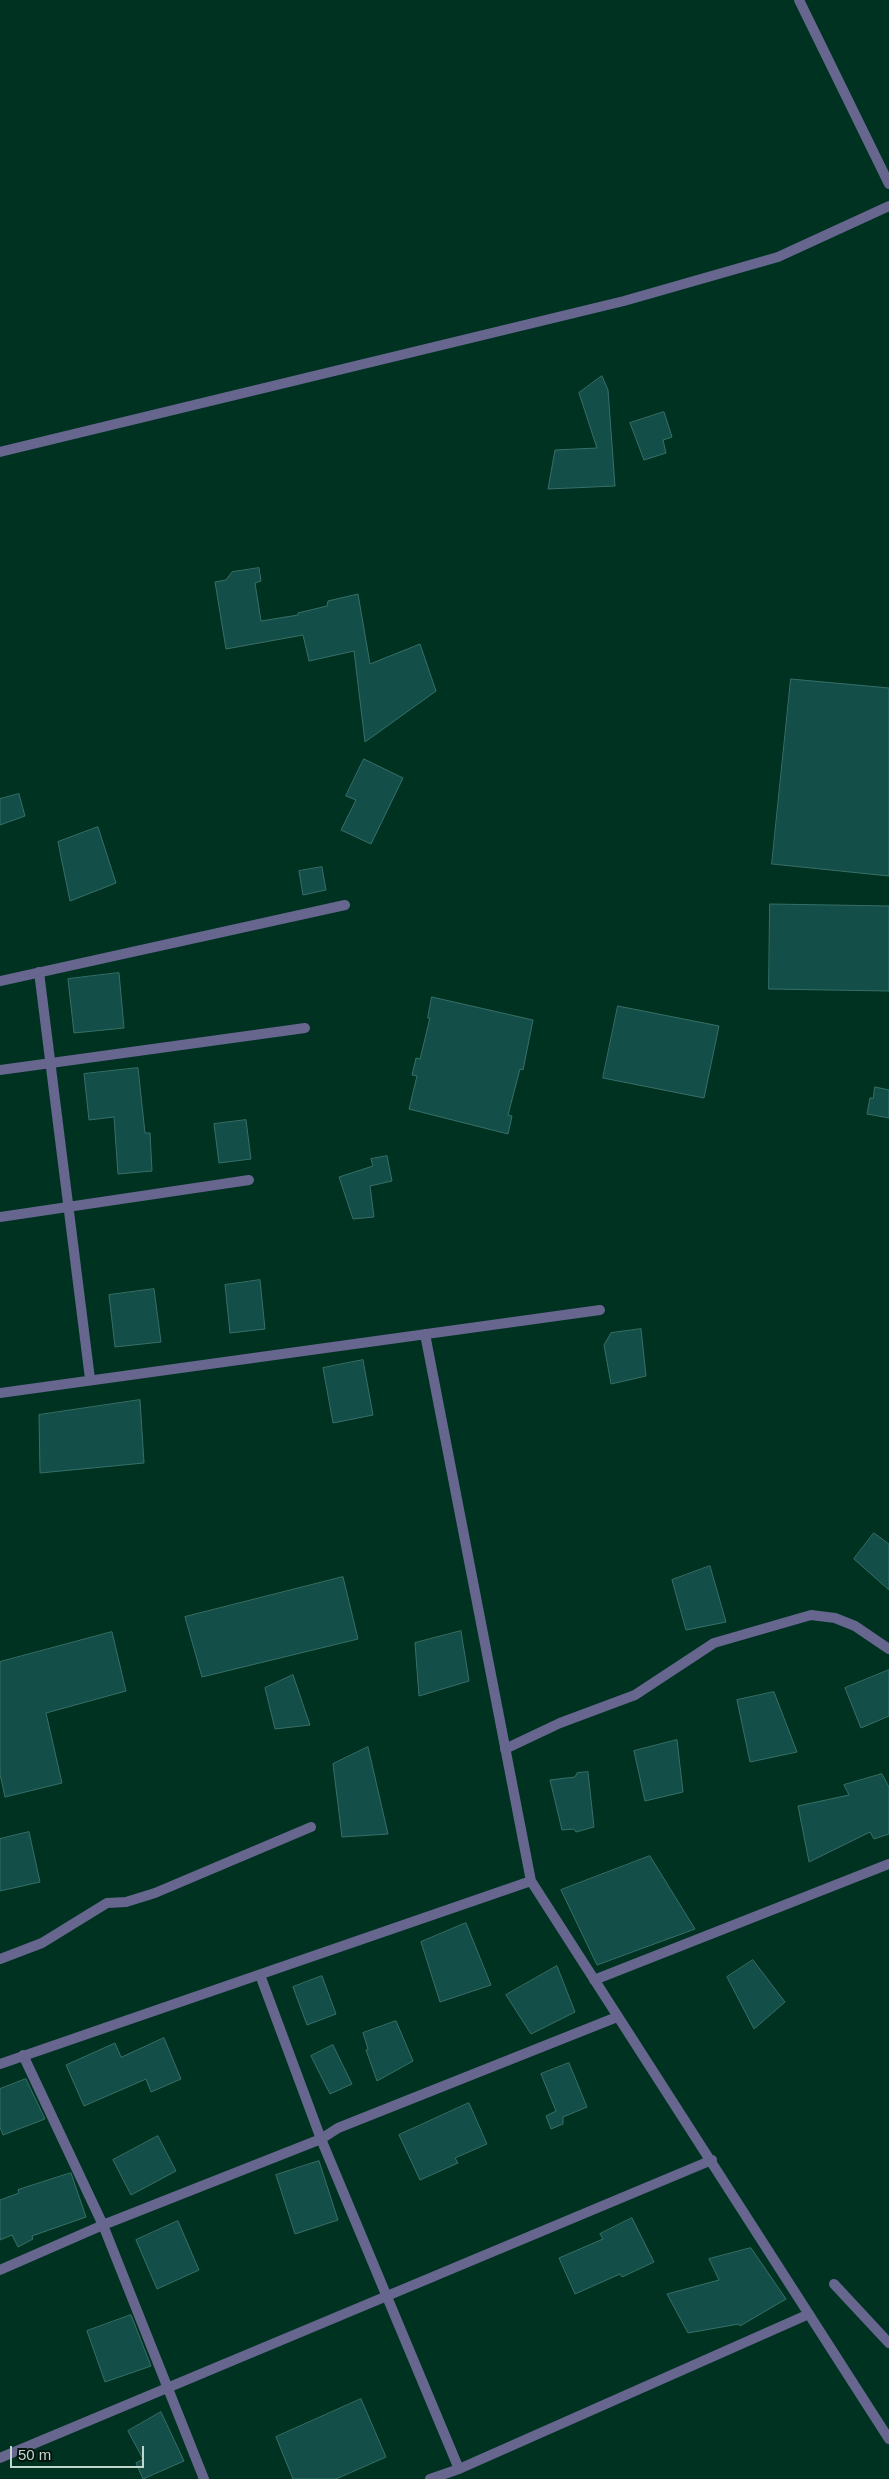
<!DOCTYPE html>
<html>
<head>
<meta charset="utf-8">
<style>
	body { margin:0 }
	#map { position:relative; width:889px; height:2479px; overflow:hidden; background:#003221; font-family:Arial,sans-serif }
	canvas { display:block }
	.scale { position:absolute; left:10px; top:2446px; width:134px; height:22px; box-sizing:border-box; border:2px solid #c0d8cc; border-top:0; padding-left:6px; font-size:15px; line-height:18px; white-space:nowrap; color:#c0d8cc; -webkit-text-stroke:4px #04160e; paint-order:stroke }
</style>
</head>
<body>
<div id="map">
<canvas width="889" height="2479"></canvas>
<div class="scale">50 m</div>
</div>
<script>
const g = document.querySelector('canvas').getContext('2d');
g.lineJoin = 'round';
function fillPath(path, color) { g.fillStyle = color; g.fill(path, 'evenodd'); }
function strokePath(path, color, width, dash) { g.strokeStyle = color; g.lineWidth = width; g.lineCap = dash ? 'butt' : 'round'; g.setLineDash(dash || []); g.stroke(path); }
const building = new Path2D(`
	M 602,376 L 608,390 L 615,486 L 548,489 L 555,450 L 597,448 L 579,393 Z
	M 664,412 L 672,437 L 663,440 L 666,453 L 644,460 L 630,423 Z
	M 259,568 L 261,581 L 255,583 L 261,621 L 298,615 L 298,613 L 327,606 L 328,601 L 358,594 L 370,664 L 420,644 L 436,691 L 365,742 L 354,651 L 309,661 L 303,635 L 226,649 L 215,582 L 226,580 L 232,572 Z
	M 791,679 L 889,688 L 889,876 L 772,864 Z
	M 364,759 L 403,778 L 371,844 L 341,830 L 356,800 L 346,796 Z
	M 19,794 L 25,816 L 0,825 L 0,799 Z
	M 98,827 L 116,883 L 70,901 L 58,842 Z
	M 322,867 L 326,890 L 303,895 L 299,871 Z
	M 770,904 L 889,906 L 889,991 L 769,989 Z
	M 119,973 L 124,1028 L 74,1033 L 68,979 Z
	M 432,997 L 533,1020 L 523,1070 L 520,1069 L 508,1115 L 512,1116 L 508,1134 L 409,1109 L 417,1076 L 412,1075 L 416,1058 L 420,1059 L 430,1018 L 428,1018 Z
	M 618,1006 L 719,1026 L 704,1098 L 603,1078 Z
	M 138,1068 L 145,1133 L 150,1133 L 152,1171 L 118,1174 L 114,1117 L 89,1120 L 84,1074 Z
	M 875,1087 L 889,1090 L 889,1118 L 867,1114 L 870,1098 L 873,1098 Z
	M 246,1120 L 251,1159 L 219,1163 L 214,1124 Z
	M 387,1156 L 392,1181 L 370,1186 L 374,1217 L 353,1219 L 339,1177 L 373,1166 L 371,1159 Z
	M 260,1280 L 265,1329 L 230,1333 L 225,1285 Z
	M 154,1289 L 161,1342 L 115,1347 L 109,1295 Z
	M 641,1329 L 646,1376 L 611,1384 L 604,1345 L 611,1333 Z
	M 363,1360 L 373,1415 L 333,1423 L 323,1368 Z
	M 140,1400 L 144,1463 L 40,1473 L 39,1415 Z
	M 874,1533 L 889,1544 L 889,1590 L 854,1559 Z
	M 710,1566 L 726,1622 L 686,1630 L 672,1580 Z
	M 343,1577 L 358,1639 L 202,1677 L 185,1617 Z
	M 461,1631 L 469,1681 L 419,1696 L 415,1643 Z
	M 112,1632 L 126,1691 L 46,1713 L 62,1783 L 5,1797 L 0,1774 L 0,1662 Z
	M 889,1670 L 889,1716 L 861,1728 L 845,1688 Z
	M 293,1675 L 310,1725 L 275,1729 L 265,1688 Z
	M 774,1692 L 797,1752 L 750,1762 L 737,1700 Z
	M 677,1740 L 683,1792 L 645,1801 L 634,1751 Z
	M 368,1747 L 388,1834 L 342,1837 L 333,1764 Z
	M 588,1772 L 594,1827 L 576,1832 L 574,1829 L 562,1830 L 550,1780 L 575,1777 L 577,1773 Z
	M 882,1774 L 889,1787 L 889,1834 L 874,1839 L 870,1832 L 809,1862 L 798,1806 L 849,1795 L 844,1785 Z
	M 29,1832 L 40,1882 L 0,1891 L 0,1839 Z
	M 650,1856 L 695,1929 L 597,1965 L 561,1890 Z
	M 466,1923 L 491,1985 L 440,2002 L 421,1942 Z
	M 753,1960 L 785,2002 L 754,2029 L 727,1977 Z
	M 557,1966 L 575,2012 L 531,2034 L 506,1995 Z
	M 322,1976 L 336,2014 L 307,2025 L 293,1987 Z
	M 396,2021 L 413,2061 L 377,2081 L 366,2050 L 368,2049 L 363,2033 Z
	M 164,2038 L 181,2079 L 151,2092 L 146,2079 L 84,2106 L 66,2065 L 115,2043 L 121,2057 Z
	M 333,2045 L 352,2084 L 330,2094 L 311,2056 Z
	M 569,2063 L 587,2107 L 563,2117 L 563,2124 L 551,2129 L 546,2116 L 556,2111 L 541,2074 Z
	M 26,2079 L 45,2119 L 3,2135 L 0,2127 L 0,2089 Z
	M 469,2103 L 487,2144 L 455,2158 L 458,2163 L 420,2180 L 399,2135 Z
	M 158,2136 L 176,2171 L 131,2195 L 113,2160 Z
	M 319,2161 L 338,2220 L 295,2234 L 276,2175 Z
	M 71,2173 L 86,2217 L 32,2236 L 33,2239 L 18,2247 L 12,2235 L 0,2240 L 0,2200 L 19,2193 L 18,2190 Z
	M 632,2218 L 654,2262 L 622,2277 L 620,2274 L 575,2294 L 559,2258 L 603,2239 L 600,2234 Z
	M 178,2221 L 199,2270 L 157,2289 L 136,2240 Z
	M 751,2248 L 786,2299 L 740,2326 L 739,2324 L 688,2333 L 667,2294 L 719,2280 L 709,2259 Z
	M 131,2315 L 151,2366 L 105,2382 L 87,2331 Z
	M 361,2399 L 386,2457 L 336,2479 L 293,2479 L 276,2437 Z
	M 161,2412 L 184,2461 L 143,2479 L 136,2463 L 143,2459 L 128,2431 Z`);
const minor = new Path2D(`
	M 799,0 L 889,184
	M 0,452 L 624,301 L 778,257 L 889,206
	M 39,972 L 90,1379
	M 0,981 L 345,905
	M 0,1070 L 305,1028
	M 0,1217 L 249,1180
	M 425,1334 L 531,1881 L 889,2439
	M 0,1393 L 600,1310
	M 505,1749 L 560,1723 L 635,1695 L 714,1643 L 811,1615 L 835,1618 L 855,1626 L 889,1649
	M 0,1959 L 42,1943 L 107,1903 L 126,1902 L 155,1893 L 311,1827
	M 260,1975 L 321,2139 L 459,2469
	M 594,1980 L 889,1864
	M 23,2055 L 103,2225 L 204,2479
	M 0,2064 L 531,1881
	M 0,2270 L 103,2225 L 321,2139 L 338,2128 L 617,2017
	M 834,2284 L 889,2343
	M 0,2458 L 712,2160
	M 430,2479 L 459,2469 L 809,2314`);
fillPath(building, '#134f48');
strokePath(building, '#376f68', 1);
strokePath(minor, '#66668f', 10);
</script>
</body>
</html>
